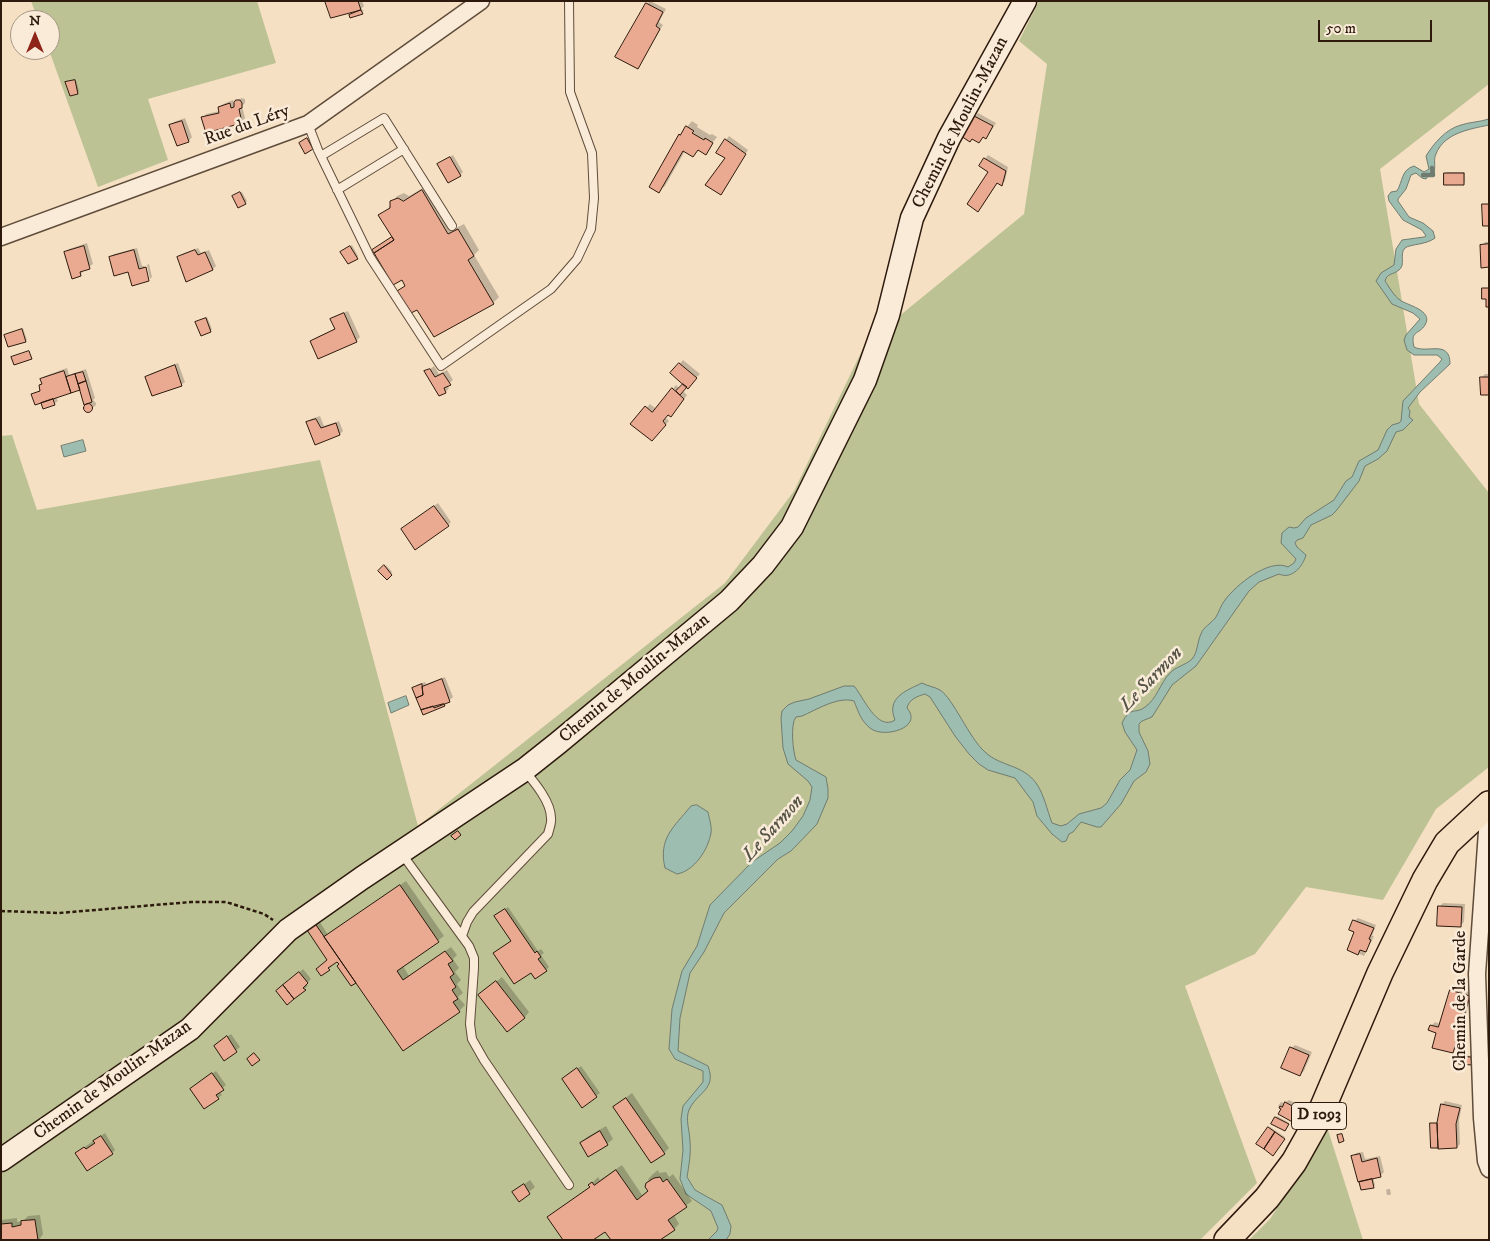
<!DOCTYPE html>
<html>
<head>
<meta charset="utf-8">
<style>
	body { margin:0 }
	#map { position:relative; width:1490px; height:1241px; overflow:hidden; background:#f6e0c3; font-family:"IM FELL DW Pica",serif }
	canvas { display:block }
	.frame { position:absolute; inset:0; border:2px solid #2d1a0d; pointer-events:none }
	.north { position:absolute; left:10px; top:10px; width:50px; height:50px; box-sizing:border-box; background:#f9ebd8; border:1px solid #a79787; border-radius:50%; rotate:0deg; font-size:14px; font-weight:700; line-height:20px; text-align:center; color:#2d1a0d }
	.north::after { content:''; display:block; margin:auto; width:18px; height:22px; background:#8f2418; clip-path:polygon(50% 0,100% 100%,50% 72%,0 100%) }
	.scale { position:absolute; left:1318px; top:20px; width:114px; height:22px; box-sizing:border-box; border:2px solid #2d1a0d; border-top:0; padding-left:6px; font-size:15px; line-height:18px; white-space:nowrap; color:#2d1a0d; -webkit-text-stroke:4px #f9ebd8; paint-order:stroke }
</style>
</head>
<body>
<div id="map">
<canvas width="1490" height="1241"></canvas>
<div class="frame"></div>
<div class="north">N</div>
<div class="scale">50 m</div>
</div>
<script>
const g = document.querySelector('canvas').getContext('2d');
g.lineJoin = 'round';
function fillPath(path, color) { g.fillStyle = color; g.fill(path, 'evenodd'); }
function strokePath(path, color, width, dash) { g.strokeStyle = color; g.lineWidth = width; g.lineCap = dash ? 'butt' : 'round'; g.setLineDash(dash || []); g.stroke(path); }
function label(font, color, halo, rows, align = 'center') {
  g.font = font + ' "IM FELL DW Pica",serif'; g.lineWidth = 5; g.setLineDash([]); g.textBaseline = 'middle'; g.strokeStyle = halo; g.fillStyle = color; for (const [text, x, y, turn = 0] of rows) {
    g.save(); g.translate(x, y); g.rotate((+turn || 0) * Math.PI / 180); g.textAlign = isNaN(turn) ? turn : align; if (halo) g.strokeText(text, 0, 0); g.fillText(text, 0, 0); g.restore();
  }
}
const green = new Path2D(`
	M 31,1 L 257,1 L 276,63 L 148,99 L 168,160 L 98,187 L 49,50 L 50,20 L 38,20 Z
	M 1039,1 L 1489,1 L 1489,84 L 1380,169 L 1419,404 L 1489,493 L 1489,767 L 1436,809 L 1383,900 L 1306,887 L 1255,954 L 1185,986 L 1257,1183 L 1200,1240 L 1,1240 L 1,436 L 12,435 L 37,510 L 320,460 L 418,826 L 725,583 L 794,491 L 870,334 L 903,313 L 1024,214 L 1047,64 L 1019,41 Z
	M 1328,1130 L 1363,1240 L 1249,1240 L 1270,1219 Z`);
const water = new Path2D(`
	M 1489,119 L 1489,125 C 1470,129 1444,133 1436,154 C 1433,160 1436,166 1434,173 L 1431,172 L 1426,179 L 1422,178 L 1416,173 L 1411,175 L 1406,189 L 1398,199 L 1398,201 L 1409,217 L 1423,223 L 1433,231 L 1435,238 C 1426,245 1410,244 1405,248 C 1399,254 1406,265 1399,270 C 1393,275 1387,273 1385,281 C 1389,287 1394,296 1400,300 C 1406,305 1434,310 1425,325 C 1419,335 1410,330 1414,347 C 1427,354 1450,339 1450,364 L 1420,392 L 1408,408 L 1410,411 L 1409,417 L 1413,420 L 1403,430 L 1396,432 L 1387,451 L 1378,459 L 1365,466 L 1359,481 L 1336,511 L 1332,515 L 1311,525 L 1303,538 L 1297,540 L 1295,543 L 1297,547 L 1306,555 C 1303,566 1292,580 1279,574 L 1259,582 L 1249,591 L 1196,666 L 1172,685 L 1152,717 L 1142,721 L 1139,724 L 1139,732 L 1148,751 L 1150,764 L 1146,772 L 1134,781 L 1121,804 L 1101,827 L 1097,827 L 1081,822 L 1073,832 L 1069,834 L 1066,841 L 1062,842 L 1052,834 L 1037,816 L 1033,802 L 1015,778 L 988,770 L 979,764 L 969,754 L 955,736 L 930,697 L 925,694 C 918,696 909,699 907,708 C 924,728 883,739 870,728 C 861,721 858,711 854,701 C 838,696 816,710 802,716 L 796,717 C 790,724 793,752 796,760 L 826,777 L 828,789 L 828,798 L 817,824 L 791,851 L 778,859 L 724,913 L 704,952 L 690,973 L 680,1018 L 678,1051 L 708,1066 C 717,1090 697,1092 689,1110 C 685,1119 690,1132 690,1142 C 691,1154 689,1165 687,1177 L 695,1190 L 722,1205 L 731,1226 L 730,1234 L 726,1240 L 708,1240 L 717,1231 L 718,1228 L 711,1211 L 686,1194 L 680,1179 L 683,1150 L 681,1119 L 683,1106 L 703,1082 L 703,1071 L 675,1059 L 669,1049 L 672,1009 L 682,971 L 697,946 L 710,905 L 752,862 L 780,843 L 792,831 L 803,816 L 810,800 L 812,787 L 808,781 L 788,764 L 783,748 L 781,718 L 782,711 L 788,705 L 795,702 L 809,699 L 844,686 L 854,686 C 863,696 877,732 895,720 C 886,698 905,691 922,683 C 927,686 935,687 940,690 C 953,698 969,738 985,752 C 1001,767 1022,764 1036,783 C 1044,794 1047,810 1052,823 L 1061,826 L 1067,824 L 1079,814 L 1101,808 L 1107,803 L 1120,780 L 1130,770 L 1137,750 L 1125,732 L 1122,723 C 1131,705 1135,715 1145,707 C 1157,699 1160,683 1170,673 C 1175,667 1186,665 1192,659 C 1198,652 1197,642 1201,634 C 1203,627 1212,623 1216,617 C 1219,612 1221,605 1225,600 C 1236,585 1269,558 1288,567 L 1294,563 L 1296,559 L 1281,543 L 1282,533 L 1289,527 L 1294,528 L 1298,527 L 1306,518 L 1334,500 L 1346,481 L 1352,477 L 1359,461 L 1378,450 L 1387,430 L 1392,425 L 1399,423 L 1401,421 L 1403,401 L 1440,362 L 1442,359 L 1437,355 L 1414,355 L 1407,350 L 1404,340 L 1406,335 L 1420,319 L 1413,313 L 1392,304 L 1376,281 L 1381,273 L 1394,265 L 1396,249 L 1402,240 L 1424,237 L 1426,236 L 1422,230 L 1403,220 L 1389,201 L 1388,196 L 1391,192 L 1397,191 C 1403,181 1401,170 1414,166 L 1424,172 L 1429,169 L 1426,156 C 1434,143 1446,129 1461,125 C 1470,122 1480,122 1489,119 Z
	M 83,440 L 86,451 L 64,457 L 61,446 Z
	M 406,696 L 409,705 L 391,713 L 388,703 Z
	M 697,805 L 708,812 C 709,818 712,826 711,833 C 708,850 694,871 677,874 L 665,868 C 658,838 674,827 691,806 Z`);
const shadow = new Path2D(`
	M 326,1 L 362,1 L 364,6 L 358,12 L 363,10 L 364,11 L 351,15 L 354,12 L 350,13 L 349,11 Z
	M 650,1 L 666,9 L 659,22 L 663,25 L 638,68 L 647,4 Z
	M 76,80 L 79,91 L 77,93 L 68,82 Z
	M 241,98 L 245,99 L 245,103 L 242,106 L 245,118 L 241,122 L 203,118 L 206,114 L 220,111 L 219,107 L 223,104 L 233,100 L 235,104 Z
	M 978,113 L 996,123 L 989,134 L 975,117 Z
	M 185,118 L 192,137 L 189,141 L 177,145 L 170,126 L 174,122 Z
	M 692,121 L 698,125 L 697,127 L 710,135 L 712,134 L 717,137 L 705,153 L 699,149 L 693,155 L 685,151 L 665,186 L 659,191 L 680,135 Z
	M 729,136 L 748,150 L 724,190 L 727,158 L 726,140 Z
	M 308,138 L 314,147 L 312,148 L 302,142 Z
	M 453,155 L 463,172 L 460,175 L 439,164 Z
	M 988,155 L 1008,167 L 1005,181 L 1002,184 L 998,182 L 982,207 L 990,171 L 981,165 Z
	M 1447,172 L 1465,172 L 1465,182 L 1464,184 L 1445,174 Z
	M 428,185 L 454,229 L 464,224 L 479,250 L 474,255 L 499,297 L 493,303 L 435,336 L 417,308 L 399,291 L 406,285 L 402,279 L 374,250 L 392,236 L 380,215 L 391,206 L 392,202 L 397,196 L 404,193 L 409,196 Z
	M 242,192 L 247,201 L 245,203 L 235,195 Z
	M 1485,242 L 1489,242 L 1489,266 L 1482,245 Z
	M 87,243 L 93,264 L 84,270 L 81,274 L 72,277 L 66,252 L 69,249 Z
	M 352,245 L 358,256 L 357,258 L 343,250 Z
	M 137,248 L 142,266 L 144,266 L 148,280 L 149,280 L 133,284 L 129,270 L 115,274 L 110,257 L 114,254 Z
	M 198,248 L 201,253 L 209,250 L 216,266 L 213,269 L 178,258 L 182,254 Z
	M 149,264 L 152,277 L 150,279 L 147,265 Z
	M 348,311 L 360,337 L 356,341 L 311,341 L 315,338 L 336,328 L 332,320 L 335,316 Z
	M 207,317 L 212,329 L 210,331 L 197,322 Z
	M 23,328 L 27,340 L 25,341 L 5,335 Z
	M 683,360 L 700,374 L 683,391 L 687,395 L 681,404 L 671,416 L 668,414 L 665,417 L 669,421 L 652,439 L 632,423 L 650,404 L 656,409 L 676,385 L 680,389 L 684,383 L 672,373 Z
	M 178,363 L 185,382 L 181,385 L 147,377 L 150,374 Z
	M 434,366 L 439,374 L 447,370 L 453,380 L 447,385 L 449,388 L 446,392 L 439,394 L 426,372 Z
	M 67,368 L 69,375 L 86,369 L 95,398 L 93,400 L 96,403 L 96,405 L 88,412 L 86,410 L 86,405 L 81,389 L 56,397 L 58,401 L 54,404 L 42,401 L 33,395 L 41,389 L 40,385 L 43,383 L 41,379 L 45,376 Z
	M 1485,374 L 1489,374 L 1489,394 L 1482,377 Z
	M 320,416 L 324,426 L 339,421 L 343,431 L 340,434 L 316,443 L 307,422 L 311,419 Z
	M 438,503 L 451,522 L 448,525 L 406,526 Z
	M 386,565 L 392,572 L 387,578 L 380,571 Z
	M 445,677 L 453,697 L 444,705 L 423,713 L 414,688 L 417,685 L 425,682 L 426,684 Z
	M 406,881 L 444,936 L 403,966 L 409,976 L 451,947 L 457,955 L 453,959 L 459,968 L 455,972 L 461,980 L 457,984 L 463,993 L 458,997 L 465,1005 L 459,1011 L 403,1049 L 356,981 L 352,984 L 339,966 L 341,964 L 338,960 L 331,965 L 332,966 L 330,968 L 325,963 L 323,964 L 328,970 L 322,975 L 318,969 L 328,960 L 306,928 L 318,919 L 328,935 Z
	M 1443,903 L 1465,904 L 1464,922 L 1461,925 L 1440,906 Z
	M 508,907 L 538,951 L 541,949 L 544,953 L 541,955 L 549,967 L 546,970 L 531,972 L 498,950 L 512,940 L 499,913 Z
	M 1358,918 L 1376,925 L 1372,936 L 1374,936 L 1364,956 L 1348,949 L 1356,931 L 1354,921 Z
	M 303,969 L 311,979 L 306,984 L 308,986 L 287,1003 L 281,988 Z
	M 502,977 L 529,1012 L 524,1018 L 486,990 Z
	M 1454,987 L 1472,993 L 1456,1049 L 1452,1052 L 1431,1026 L 1435,1022 L 1440,1024 L 1451,991 Z
	M 231,1034 L 240,1047 L 225,1059 L 219,1042 Z
	M 1295,1045 L 1312,1052 L 1304,1071 L 1300,1075 L 1291,1048 Z
	M 1462,1055 L 1472,1056 L 1473,1062 L 1471,1063 L 1461,1057 Z
	M 581,1066 L 600,1093 L 582,1106 L 567,1076 Z
	M 216,1071 L 226,1085 L 219,1091 L 222,1095 L 205,1108 L 195,1086 Z
	M 632,1093 L 669,1148 L 664,1153 L 614,1107 Z
	M 1289,1100 L 1307,1109 L 1298,1124 L 1278,1106 L 1281,1102 L 1284,1103 Z
	M 1445,1101 L 1462,1105 L 1459,1120 L 1460,1144 L 1457,1147 L 1431,1124 L 1438,1122 L 1442,1104 Z
	M 1277,1116 L 1289,1123 L 1286,1128 L 1273,1123 Z
	M 606,1126 L 613,1139 L 607,1144 L 581,1143 L 587,1137 Z
	M 1270,1127 L 1285,1137 L 1274,1153 L 1269,1128 Z
	M 105,1133 L 115,1150 L 112,1153 L 80,1150 Z
	M 1363,1152 L 1365,1159 L 1380,1156 L 1384,1172 L 1380,1176 L 1373,1177 L 1375,1185 L 1373,1187 L 1360,1182 L 1363,1180 L 1353,1157 L 1356,1153 Z
	M 622,1165 L 642,1195 L 649,1190 L 649,1181 L 648,1179 L 653,1174 L 658,1170 L 659,1173 L 666,1172 L 669,1177 L 673,1174 L 692,1201 L 674,1215 L 679,1224 L 674,1229 L 606,1230 L 549,1217 L 591,1186 L 590,1185 L 598,1177 L 600,1180 Z
	M 530,1180 L 535,1187 L 519,1200 L 514,1192 Z
	M 1387,1189 L 1390,1189 L 1391,1194 L 1390,1195 L 1387,1195 L 1386,1191 Z
	M 40,1215 L 43,1234 L 39,1240 L 1,1240 L 1,1220 L 17,1218 L 17,1222 L 23,1221 L 28,1216 Z`);
const stream = new Path2D(`
	M 1423,175 L 1433,175 L 1432,168`);
const building = new Path2D(`
	M 325,1 L 358,1 L 361,10 L 331,18 Z
	M 646,3 L 663,12 L 656,26 L 660,29 L 638,69 L 615,57 Z
	M 361,10 L 363,14 L 350,18 L 349,15 Z
	M 75,80 L 78,94 L 70,96 L 65,82 Z
	M 236,100 L 240,100 L 242,103 L 242,108 L 239,109 L 242,123 L 206,133 L 201,117 L 219,113 L 218,107 L 230,103 L 231,108 L 234,107 L 234,103 Z
	M 974,116 L 993,126 L 986,139 L 983,137 L 979,143 L 972,139 L 970,142 L 961,136 Z
	M 182,121 L 189,142 L 177,146 L 169,125 Z
	M 686,126 L 694,131 L 692,133 L 704,140 L 705,138 L 713,143 L 706,155 L 698,150 L 693,157 L 683,151 L 659,193 L 649,187 L 679,134 L 680,135 Z
	M 307,138 L 313,149 L 305,154 L 299,143 Z
	M 725,139 L 746,154 L 721,195 L 705,185 L 725,158 L 716,153 Z
	M 450,157 L 461,176 L 448,183 L 437,164 Z
	M 984,158 L 1006,171 L 1002,186 L 997,183 L 978,212 L 967,204 L 988,172 L 979,166 Z
	M 1444,173 L 1464,173 L 1464,185 L 1444,185 Z
	M 422,190 L 448,234 L 458,229 L 474,256 L 468,260 L 494,304 L 434,337 L 417,310 L 411,313 L 397,291 L 405,286 L 402,280 L 393,285 L 374,253 L 394,240 L 378,215 L 390,208 L 390,201 L 398,198 L 403,201 Z
	M 240,192 L 246,204 L 238,208 L 232,196 Z
	M 1482,204 L 1489,204 L 1489,226 L 1483,226 Z
	M 392,237 L 394,240 L 374,253 L 372,250 Z
	M 1489,244 L 1489,267 L 1481,268 L 1480,245 Z
	M 84,246 L 90,269 L 80,272 L 81,276 L 72,279 L 64,252 Z
	M 350,246 L 358,259 L 348,264 L 340,252 Z
	M 134,250 L 139,269 L 146,267 L 149,281 L 132,286 L 128,272 L 114,276 L 109,257 Z
	M 195,250 L 198,255 L 205,252 L 213,270 L 186,282 L 177,257 Z
	M 1482,288 L 1489,288 L 1489,307 L 1486,307 L 1486,299 L 1482,299 Z
	M 344,313 L 357,342 L 318,359 L 310,341 L 335,329 L 330,319 Z
	M 206,318 L 211,332 L 201,336 L 195,322 Z
	M 22,329 L 26,342 L 8,347 L 4,335 Z
	M 29,351 L 32,359 L 14,365 L 11,357 Z
	M 679,363 L 697,378 L 688,389 L 670,373 Z
	M 175,365 L 182,386 L 152,396 L 145,377 Z
	M 430,369 L 435,377 L 443,373 L 451,385 L 444,388 L 446,393 L 439,396 L 424,371 Z
	M 64,371 L 71,393 L 35,405 L 31,394 L 40,391 L 39,385 L 42,384 L 40,379 Z
	M 83,372 L 86,381 L 78,384 L 75,374 Z
	M 75,374 L 80,390 L 71,393 L 66,377 Z
	M 1480,377 L 1489,377 L 1489,395 L 1481,395 Z
	M 86,381 L 92,402 L 84,405 L 78,384 Z
	M 683,384 L 687,387 L 680,395 L 676,391 Z
	M 672,388 L 684,399 L 671,417 L 668,415 L 663,421 L 666,425 L 652,441 L 630,424 L 645,406 L 652,412 Z
	M 53,399 L 55,405 L 43,409 L 41,403 Z
	M83.5 408a4.5 4.5 0 1 1 9 0a4.5 4.5 0 1 1-9 0Z
	M 316,419 L 321,428 L 336,423 L 340,435 L 315,445 L 306,422 Z
	M 434,506 L 449,526 L 415,550 L 401,529 Z
	M 384,565 L 392,575 L 387,580 L 378,571 Z
	M 442,679 L 450,702 L 434,708 L 433,706 L 421,710 L 416,698 L 423,695 L 422,687 Z
	M 422,684 L 423,695 L 416,698 L 412,688 Z
	M 444,704 L 445,706 L 423,715 L 421,710 Z
	M 458,831 L 461,835 L 455,840 L 451,836 Z
	M 400,885 L 439,942 L 397,971 L 403,980 L 445,951 L 453,961 L 448,964 L 454,974 L 450,977 L 456,987 L 452,990 L 458,999 L 453,1002 L 460,1012 L 403,1051 L 324,937 Z
	M 1438,906 L 1462,907 L 1461,927 L 1437,926 Z
	M 505,909 L 535,953 L 537,951 L 541,957 L 538,959 L 547,971 L 535,979 L 531,973 L 514,984 L 493,953 L 511,941 L 494,916 Z
	M 1353,920 L 1374,928 L 1369,939 L 1371,940 L 1366,952 L 1360,950 L 1358,955 L 1347,950 L 1354,932 L 1349,930 Z
	M 314,922 L 356,983 L 351,986 L 337,966 L 339,964 L 337,962 L 328,968 L 330,970 L 321,976 L 316,969 L 327,960 L 305,927 Z
	M 299,972 L 308,983 L 303,988 L 306,990 L 294,999 L 283,985 Z
	M 496,981 L 525,1018 L 507,1032 L 478,995 Z
	M 283,985 L 294,999 L 287,1005 L 276,991 Z
	M 1450,990 L 1470,996 L 1453,1053 L 1432,1048 L 1436,1033 L 1428,1030 L 1430,1025 L 1438,1027 Z
	M 227,1036 L 237,1052 L 224,1061 L 214,1046 Z
	M 1290,1047 L 1309,1055 L 1300,1076 L 1281,1068 Z
	M 254,1053 L 260,1060 L 252,1066 L 247,1059 Z
	M 1459,1056 L 1471,1057 L 1472,1065 L 1459,1064 Z
	M 577,1068 L 597,1097 L 582,1108 L 562,1079 Z
	M 212,1073 L 224,1090 L 216,1095 L 219,1099 L 204,1109 L 190,1089 Z
	M 626,1098 L 665,1154 L 651,1163 L 613,1107 Z
	M 1285,1102 L 1305,1113 L 1298,1125 L 1278,1114 L 1281,1109 L 1279,1108 L 1280,1106 L 1282,1107 Z
	M 1441,1104 L 1460,1108 L 1456,1124 L 1457,1148 L 1438,1149 L 1437,1123 Z
	M 1275,1117 L 1289,1124 L 1285,1131 L 1271,1124 Z
	M 1430,1123 L 1437,1123 L 1438,1148 L 1431,1148 Z
	M 1268,1127 L 1275,1132 L 1264,1149 L 1256,1144 Z
	M 600,1131 L 608,1145 L 588,1157 L 580,1143 Z
	M 1275,1132 L 1285,1139 L 1273,1156 L 1264,1149 Z
	M 1342,1134 L 1344,1141 L 1339,1143 L 1337,1135 Z
	M 101,1136 L 113,1154 L 87,1171 L 75,1153 L 84,1147 L 86,1149 L 95,1143 L 93,1141 Z
	M 1360,1154 L 1362,1162 L 1377,1158 L 1381,1177 L 1358,1182 L 1351,1156 Z
	M 616,1170 L 637,1200 L 648,1191 L 645,1187 L 646,1183 L 654,1178 L 660,1177 L 663,1182 L 667,1179 L 687,1207 L 668,1220 L 675,1230 L 660,1240 L 611,1240 L 605,1232 L 593,1240 L 563,1240 L 547,1217 L 590,1187 L 588,1185 L 592,1182 L 594,1185 Z
	M 1372,1179 L 1374,1188 L 1361,1190 L 1359,1182 Z
	M 524,1184 L 530,1194 L 519,1202 L 512,1192 Z
	M 35,1220 L 38,1240 L 1,1240 L 1,1224 L 12,1223 L 12,1227 L 21,1225 L 21,1221 Z`);
const path = new Path2D(`
	M 1,911 L 59,913 L 191,902 L 226,902 L 264,914 L 273,920`);
const lane = new Path2D(`
	M 308,124 L 318,150 L 370,257 L 441,366 L 551,289 L 577,259 L 591,229 L 594,198 L 592,153 L 570,92 L 569,1
	M 321,156 L 384,118 L 452,226
	M 337,190 L 404,149
	M 402,854 L 469,946 L 474,958 L 474,968 L 470,1024 L 472,1039 L 484,1060 L 569,1185
	M 462,936 L 467,922 L 473,912 L 548,834 C 549,829 552,823 551,818 C 551,802 535,783 525,771`);
const street = new Path2D(`
	M 1,237 L 308,124 L 481,1
	M 1489,803 L 1487,805 L 1488,817 L 1477,974 L 1482,1118 L 1486,1161 L 1489,1169`);
const secondary = new Path2D(`
	M 1,1160 L 190,1029 L 288,930 L 362,878 L 524,770 L 558,743 L 729,601 L 763,565 L 792,527 L 865,380 L 888,315 L 912,218 L 949,138 L 1025,1`);
const primary = new Path2D(`
	M 1227,1240 L 1267,1198 L 1294,1162 L 1317,1121 L 1380,973 L 1425,880 L 1447,843 L 1489,804`);
const shields = [
	[1319,1116,55]
];
const shieldNames = [
	["D 1093",1319,1116]
];
const streetNames = [
	["Chemin de Moulin-Mazan",961,123,-63],
	["Rue du Léry",247,126,-20],
	["Chemin de Moulin-Mazan",635,679,-40],
	["Chemin de la Garde",1461,1001,-90],
	["Chemin de Moulin-Mazan",113,1081,-36]
];
const waterNames = [
	["Le Sarmon",1152,680,-46],
	["Le Sarmon",774,829,-48]
];
fillPath(green, '#bcc294');
fillPath(water, '#9dbdb1');
strokePath(water, '#707c6f', 1);
fillPath(shadow, '#0003');
strokePath(stream, '#707c6f', 4.5);
fillPath(building, '#eaa991');
strokePath(building, '#2d1a0d', 1);
strokePath(lane, '#5f4c3a', 10);
strokePath(street, '#5f4c3a', 19);
strokePath(secondary, '#2d1a0d', 25);
strokePath(primary, '#2d1a0d', 28);
strokePath(path, '#2d1a0d', 2.5, [4, 2.5]);
strokePath(lane, '#f9ebd8', 8);
strokePath(street, '#f9ebd8', 16);
strokePath(secondary, '#f9ebd8', 22);
strokePath(primary, '#f6e0c3', 25);
for (const [x, y, w] of shields) { const box = new Path2D(); box.roundRect(x - w / 2, y - 13.5, w, 27, 4); g.fillStyle = '#f9ebd8'; g.fill(box); strokePath(box, '#2d1a0d', 1); }
label('bold 16px', '#2d1a0d', null, shieldNames);
label('18px', '#2d1a0d', '#f9ebd8', streetNames);
label('italic 19px', '#545346', '#f9ebd8', waterNames);
</script>
</body>
</html>
